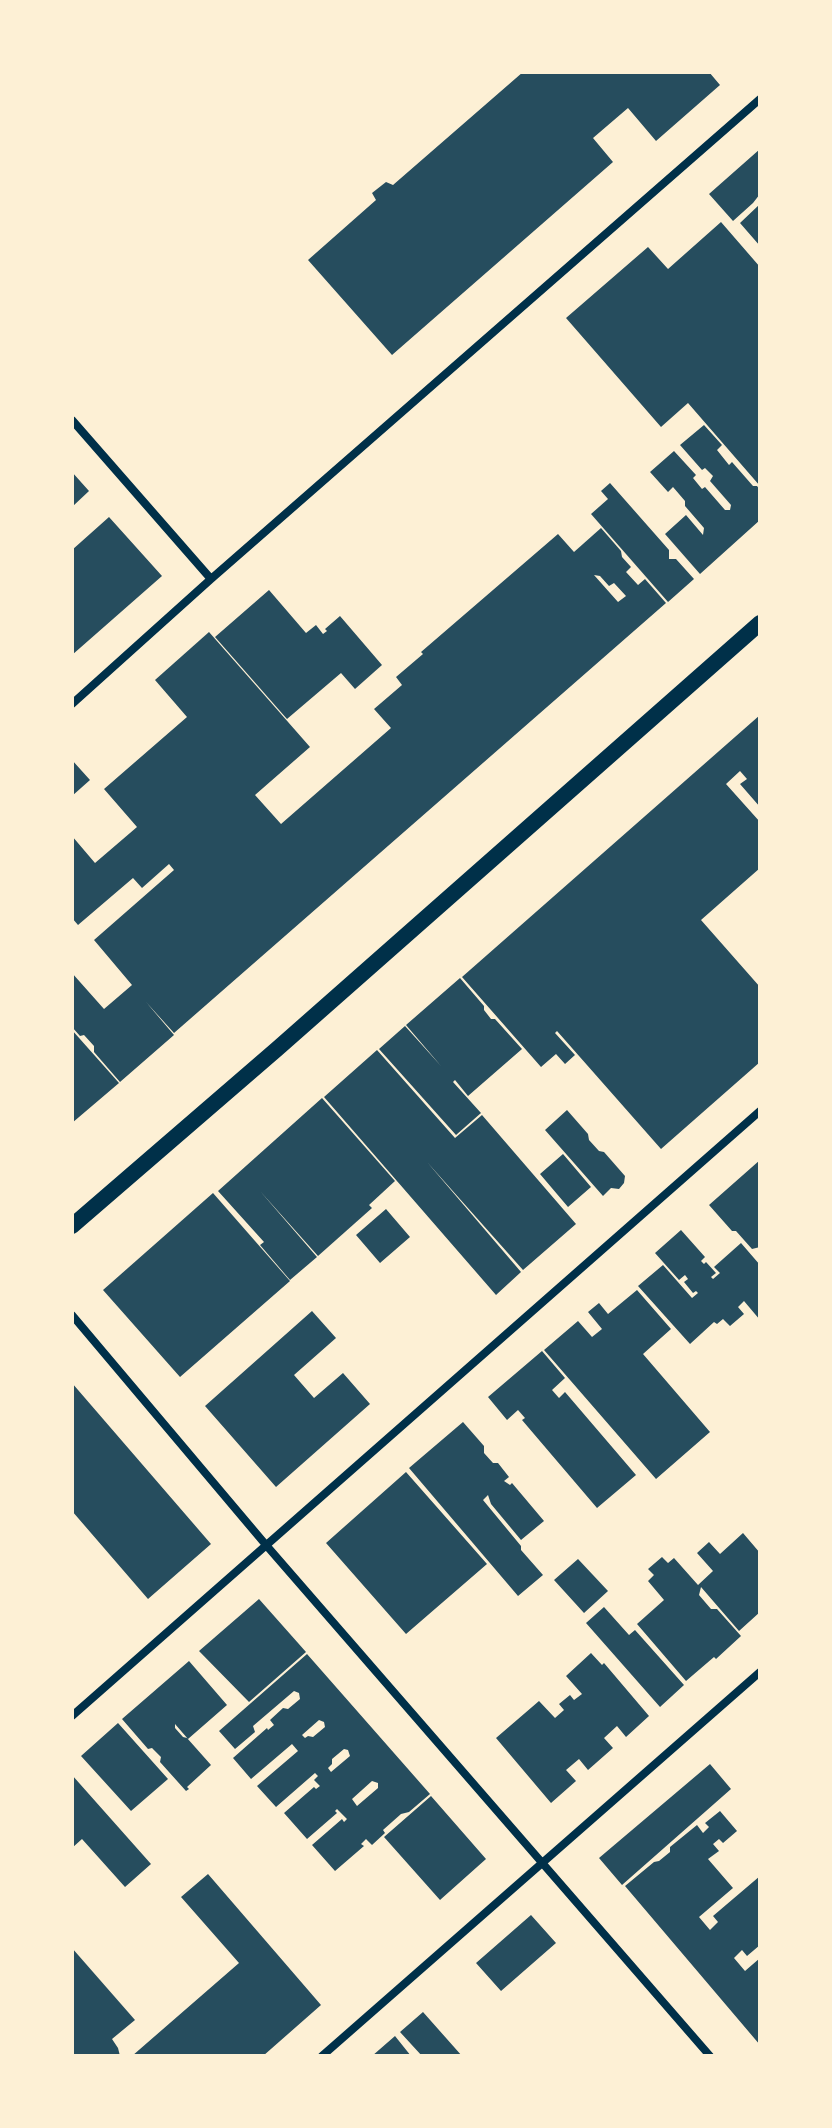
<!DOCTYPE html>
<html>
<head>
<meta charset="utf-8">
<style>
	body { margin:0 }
	#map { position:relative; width:832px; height:2128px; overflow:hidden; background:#fdf0d5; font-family:"IBM Plex Sans",sans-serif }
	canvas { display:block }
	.frame { position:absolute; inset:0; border:74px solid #fdf0d5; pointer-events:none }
</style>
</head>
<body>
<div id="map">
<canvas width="832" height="2128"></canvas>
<div class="frame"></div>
</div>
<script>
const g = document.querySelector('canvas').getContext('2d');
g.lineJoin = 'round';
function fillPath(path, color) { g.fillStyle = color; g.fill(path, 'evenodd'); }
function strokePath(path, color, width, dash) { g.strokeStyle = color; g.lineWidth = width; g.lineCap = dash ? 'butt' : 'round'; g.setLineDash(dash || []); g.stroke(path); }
const building = new Path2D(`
	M 523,72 L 709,72 L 720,85 L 656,141 L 628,108 L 593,138 L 613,162 L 392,355 L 308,260 L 376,200 L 372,193 L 386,182 L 393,185 Z
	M 760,149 L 760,194 L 753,203 L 733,221 L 709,194 Z
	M 760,204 L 760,246 L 740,223 Z
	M 721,222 L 760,267 L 760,486 L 688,403 L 661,427 L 566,318 L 648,247 L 668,269 Z
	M 704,425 L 722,445 L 717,450 L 729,465 L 732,462 L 753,486 L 757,486 L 760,490 L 760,520 L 700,574 L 665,534 L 686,515 L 703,535 L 704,528 L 685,506 L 685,501 L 673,487 L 668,492 L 650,472 L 674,451 L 696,475 L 693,478 L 702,489 L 705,487 L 725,510 L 730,510 L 731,505 L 710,481 L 713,476 L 705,468 L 702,470 L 680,445 Z
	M 72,472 L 89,491 L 72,507 Z
	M 610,483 L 669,550 L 669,559 L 676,559 L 694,579 L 668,602 L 591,514 L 608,499 L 601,491 Z
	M 109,517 L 162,576 L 72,655 L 72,550 Z
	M 601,528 L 621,551 L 622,557 L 631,567 L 626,572 L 638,585 L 645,579 L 666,603 L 174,1033 L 146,1002 L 174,1035 L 120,1082 L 94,1052 L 94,1046 L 84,1035 L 80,1036 L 72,1027 L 72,973 L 104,1009 L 132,985 L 94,940 L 174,870 L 169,864 L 142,888 L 133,878 L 78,925 L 72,918 L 72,836 L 95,863 L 137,827 L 104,789 L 187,717 L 155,680 L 209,632 L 310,747 L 255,795 L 281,824 L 391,728 L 374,709 L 402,685 L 396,677 L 423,654 L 421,652 L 558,534 L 574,552 ZM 594,575 L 600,576 L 609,586 L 614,583 L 626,596 L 618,602 Z
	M 269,590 L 306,633 L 316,625 L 323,634 L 327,631 L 325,629 L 340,616 L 382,665 L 355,689 L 341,673 L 287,719 L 215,637 Z
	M 760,715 L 760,807 L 740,784 L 747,779 L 740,771 L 726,784 L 760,822 L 760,868 L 701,920 L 760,987 L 760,1062 L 661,1149 L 557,1031 L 555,1033 L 575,1055 L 565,1064 L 556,1054 L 541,1067 L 462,977 Z
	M 72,760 L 90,780 L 72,796 Z
	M 460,978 L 484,1006 L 484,1010 L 491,1019 L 495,1019 L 522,1049 L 468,1096 L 455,1080 L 453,1082 L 481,1113 L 456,1135 L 379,1049 L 405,1026 L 441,1066 L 406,1025 Z
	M 72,1030 L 119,1083 L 72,1123 Z
	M 377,1050 L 455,1138 L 482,1115 L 576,1224 L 523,1270 L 427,1162 L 521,1272 L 496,1295 L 324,1097 Z
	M 322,1098 L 395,1181 L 369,1205 L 372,1208 L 318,1256 L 260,1191 L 317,1257 L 290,1280 L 260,1245 L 264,1242 L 218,1191 Z
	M 567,1110 L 588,1134 L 589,1140 L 599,1151 L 604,1152 L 625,1176 L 624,1183 L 619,1189 L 611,1188 L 603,1196 L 545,1130 Z
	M 563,1154 L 591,1187 L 568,1207 L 540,1174 Z
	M 760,1160 L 760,1247 L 752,1249 L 736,1231 L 732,1231 L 709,1205 Z
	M 213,1193 L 290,1281 L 180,1377 L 103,1290 Z
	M 386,1209 L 410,1237 L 380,1263 L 356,1235 Z
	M 681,1230 L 705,1257 L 701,1261 L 704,1264 L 706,1262 L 716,1273 L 711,1277 L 713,1279 L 720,1273 L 714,1267 L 741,1243 L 760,1265 L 760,1320 L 744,1301 L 738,1307 L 744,1314 L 730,1326 L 723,1319 L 717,1324 L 714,1322 L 690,1344 L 638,1286 L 663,1265 L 692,1298 L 698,1293 L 696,1291 L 693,1293 L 684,1282 L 688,1279 L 685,1275 L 679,1280 L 655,1253 Z
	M 637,1290 L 671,1329 L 643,1354 L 710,1432 L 656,1479 L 544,1350 L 578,1321 L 592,1337 L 602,1329 L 588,1312 L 599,1303 L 608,1314 Z
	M 312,1311 L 336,1338 L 294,1375 L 314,1398 L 343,1373 L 370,1404 L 276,1487 L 205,1406 Z
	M 542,1351 L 565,1378 L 552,1390 L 559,1398 L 565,1392 L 636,1475 L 597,1508 L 522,1420 L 525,1418 L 518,1410 L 507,1420 L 488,1397 Z
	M 72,1383 L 211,1544 L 148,1599 L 72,1511 Z
	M 463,1422 L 484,1446 L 484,1453 L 493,1463 L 498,1463 L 509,1477 L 504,1481 L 510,1485 L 512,1483 L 544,1521 L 521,1540 L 491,1504 L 488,1495 L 483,1500 L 521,1546 L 521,1550 L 543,1575 L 518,1596 L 409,1468 Z
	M 406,1472 L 487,1564 L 406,1634 L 326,1543 Z
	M 743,1533 L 760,1553 L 760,1612 L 739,1631 L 701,1587 L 699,1595 L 711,1609 L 717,1609 L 741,1636 L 716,1659 L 714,1657 L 686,1681 L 637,1624 L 664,1600 L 648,1581 L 654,1575 L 648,1569 L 662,1557 L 668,1563 L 674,1558 L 698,1585 L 713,1571 L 697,1553 L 709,1542 L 720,1554 Z
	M 578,1559 L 608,1591 L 584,1613 L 554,1580 Z
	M 259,1599 L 306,1652 L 249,1702 L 199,1651 Z
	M 604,1607 L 629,1635 L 635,1630 L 684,1685 L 660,1707 L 586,1623 Z
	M 591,1653 L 602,1665 L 604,1663 L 649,1716 L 626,1737 L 617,1726 L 604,1738 L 613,1748 L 588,1770 L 579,1759 L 566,1770 L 576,1781 L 551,1803 L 496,1738 L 539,1701 L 555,1718 L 564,1710 L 559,1704 L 570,1695 L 574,1700 L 582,1694 L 566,1676 Z
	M 307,1654 L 430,1794 L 409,1812 L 401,1814 L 383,1830 L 385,1833 L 372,1845 L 366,1839 L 361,1844 L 364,1846 L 335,1871 L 312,1845 L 342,1819 L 344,1822 L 347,1819 L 337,1809 L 335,1811 L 337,1813 L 307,1839 L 284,1813 L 314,1787 L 316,1789 L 320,1786 L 314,1780 L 318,1776 L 315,1773 L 276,1807 L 257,1786 L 298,1751 L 292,1744 L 251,1779 L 233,1758 L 267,1728 L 268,1730 L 274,1725 L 270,1720 L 283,1708 L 288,1709 L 300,1699 L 299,1693 L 294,1691 L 253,1726 L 255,1732 L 235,1749 L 219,1731 ZM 319,1720 L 324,1722 L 325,1727 L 313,1737 L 308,1736 L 305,1738 L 302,1735 ZM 344,1749 L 348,1750 L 350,1756 L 331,1772 L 328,1768 L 332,1764 L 332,1759 ZM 372,1781 L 378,1783 L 378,1788 L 357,1806 L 352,1799 Z
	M 189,1661 L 227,1705 L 188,1739 L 175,1724 L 175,1728 L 183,1737 L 187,1738 L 211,1765 L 187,1787 L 189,1789 L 186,1791 L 160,1762 L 161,1757 L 152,1748 L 148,1749 L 122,1719 Z
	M 118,1723 L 168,1779 L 131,1811 L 81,1756 Z
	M 710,1764 L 731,1789 L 622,1885 L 599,1858 Z
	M 72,1775 L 151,1864 L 125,1887 L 82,1839 L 72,1848 Z
	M 431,1796 L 486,1859 L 440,1900 L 384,1837 Z
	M 720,1811 L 737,1831 L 723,1843 L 719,1839 L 713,1844 L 719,1851 L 708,1859 L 733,1888 L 699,1917 L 710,1930 L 718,1922 L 713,1916 L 760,1876 L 760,1945 L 747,1956 L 742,1950 L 734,1958 L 745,1971 L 760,1958 L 760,2045 L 625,1886 L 654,1862 L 659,1861 L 670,1852 L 670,1847 L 697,1825 L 703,1833 L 709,1827 L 705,1823 Z
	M 208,1874 L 321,2005 L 263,2056 L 132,2056 L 239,1963 L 181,1897 Z
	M 531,1915 L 556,1943 L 501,1991 L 476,1963 Z
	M 72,1948 L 135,2020 L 112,2039 L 118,2048 L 120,2056 L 72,2056 Z
	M 423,2012 L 462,2056 L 422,2056 L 400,2032 Z
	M 395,2036 L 411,2056 L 372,2056 Z`);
const minor = new Path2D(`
	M 72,420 L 211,579
	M 72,704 L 211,579 L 760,99
	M 72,1315 L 266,1545 L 710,2056
	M 72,1716 L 760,1111
	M 322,2056 L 760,1672`);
const secondary = new Path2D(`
	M 72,1226 L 277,1049 L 760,623`);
fillPath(building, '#264d5e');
strokePath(minor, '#003049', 8);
strokePath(secondary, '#003049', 16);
</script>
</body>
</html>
